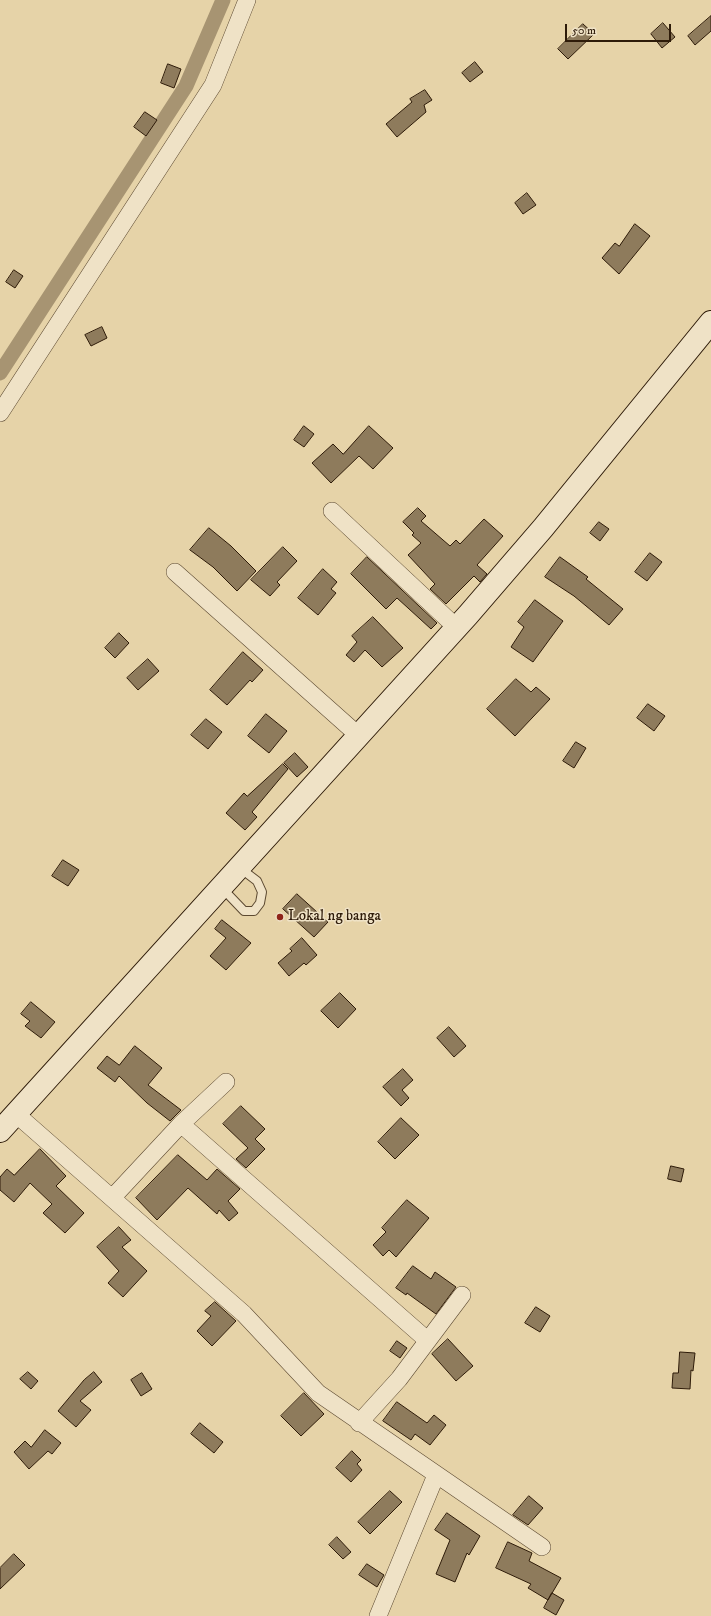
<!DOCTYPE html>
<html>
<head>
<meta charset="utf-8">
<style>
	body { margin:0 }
	#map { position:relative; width:711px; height:1616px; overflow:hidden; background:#e6d3a8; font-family:"IM FELL DW Pica",serif }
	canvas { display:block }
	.scale { position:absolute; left:565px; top:24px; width:106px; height:18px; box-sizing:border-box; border:2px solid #2e1b09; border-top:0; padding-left:5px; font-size:12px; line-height:14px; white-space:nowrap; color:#2e1b09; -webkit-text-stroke:3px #efe2c6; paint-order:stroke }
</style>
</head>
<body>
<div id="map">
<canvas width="711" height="1616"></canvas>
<div class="scale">50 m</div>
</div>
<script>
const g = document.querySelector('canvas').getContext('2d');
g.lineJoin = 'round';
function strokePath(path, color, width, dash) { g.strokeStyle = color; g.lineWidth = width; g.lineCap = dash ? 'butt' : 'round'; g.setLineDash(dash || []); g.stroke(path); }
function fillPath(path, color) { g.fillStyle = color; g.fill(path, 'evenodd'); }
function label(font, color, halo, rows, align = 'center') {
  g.font = font + ' "IM FELL DW Pica",serif'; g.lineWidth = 3; g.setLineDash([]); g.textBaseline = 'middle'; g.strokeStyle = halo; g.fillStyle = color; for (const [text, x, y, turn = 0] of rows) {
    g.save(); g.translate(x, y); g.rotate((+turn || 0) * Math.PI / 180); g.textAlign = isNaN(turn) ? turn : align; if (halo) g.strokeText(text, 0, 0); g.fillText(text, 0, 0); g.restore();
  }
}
const canal = new Path2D(`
	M 0,373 L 186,86 L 223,0`);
const building = new Path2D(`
	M 711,16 L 711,31 L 695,45 L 688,36 Z
	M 663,23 L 675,37 L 662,48 L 651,34 Z
	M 583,24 L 594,34 L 568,59 L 558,49 Z
	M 475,62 L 483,72 L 470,82 L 462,73 Z
	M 168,64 L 181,69 L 174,88 L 161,83 Z
	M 425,90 L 432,100 L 424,105 L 426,112 L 397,137 L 386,124 L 412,102 L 410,99 Z
	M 145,112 L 157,120 L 146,136 L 134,127 Z
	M 527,193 L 536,205 L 523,214 L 515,203 Z
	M 635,224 L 650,236 L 619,274 L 602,258 L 615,243 L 619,246 Z
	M 14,270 L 23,276 L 15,288 L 6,282 Z
	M 102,327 L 107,338 L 91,346 L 85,335 Z
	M 304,426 L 314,434 L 304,447 L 294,440 Z
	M 369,426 L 393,448 L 373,469 L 359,456 L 331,483 L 312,463 L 333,444 L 343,454 Z
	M 418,508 L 426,516 L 421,521 L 450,546 L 456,540 L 460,544 L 484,519 L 503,536 L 477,565 L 487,574 L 480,582 L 474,576 L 446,604 L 430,589 L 435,584 L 408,555 L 421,543 L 412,535 L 414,533 L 403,522 Z
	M 599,522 L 609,529 L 600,541 L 590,533 Z
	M 209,528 L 231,546 L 256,571 L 237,591 L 213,567 L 190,550 Z
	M 283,547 L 297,561 L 277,582 L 280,585 L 270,596 L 251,580 Z
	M 650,553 L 662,562 L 647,581 L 635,572 Z
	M 367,557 L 437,623 L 431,629 L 397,598 L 386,609 L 351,574 Z
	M 560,557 L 588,577 L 586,579 L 623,609 L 609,625 L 574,596 L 545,577 Z
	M 323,569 L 337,582 L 331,589 L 336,593 L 318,615 L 298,598 Z
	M 535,600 L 563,621 L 533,662 L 511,647 L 524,627 L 518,622 Z
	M 373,617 L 403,648 L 382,667 L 365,650 L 354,662 L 346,655 L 357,642 L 352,636 Z
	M 119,633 L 129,643 L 115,658 L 105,648 Z
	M 243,652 L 263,670 L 252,682 L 250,680 L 227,705 L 210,690 Z
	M 148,659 L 159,671 L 138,690 L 127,678 Z
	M 516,679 L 531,692 L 536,687 L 550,699 L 515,736 L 487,709 Z
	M 648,704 L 665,716 L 654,731 L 637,718 Z
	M 266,714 L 287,731 L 269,753 L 248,736 Z
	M 206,719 L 222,732 L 208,749 L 191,735 Z
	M 576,742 L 586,748 L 574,768 L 563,761 Z
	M 295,753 L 308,767 L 297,777 L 284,763 Z
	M 283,764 L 288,769 L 252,812 L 257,817 L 245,830 L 226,813 L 244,793 L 247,796 Z
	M 63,860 L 79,870 L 68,886 L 52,876 Z
	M 297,894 L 328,922 L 314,937 L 283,909 Z
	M 222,920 L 251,943 L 226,970 L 210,956 L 226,938 L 215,929 Z
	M 302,938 L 317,955 L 306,965 L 304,963 L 289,976 L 278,963 L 292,951 L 290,949 Z
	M 340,993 L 356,1009 L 338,1028 L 321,1011 Z
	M 31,1002 L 55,1022 L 41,1038 L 25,1026 L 30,1021 L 21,1014 Z
	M 449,1027 L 466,1046 L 454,1057 L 437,1038 Z
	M 135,1046 L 162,1068 L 148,1085 L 181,1110 L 170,1121 L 147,1103 L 119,1076 L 115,1082 L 97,1068 L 107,1056 L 119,1065 Z
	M 403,1069 L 413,1080 L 402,1090 L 409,1098 L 401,1106 L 383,1087 Z
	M 241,1106 L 265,1129 L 255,1139 L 265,1149 L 246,1168 L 236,1159 L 248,1148 L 223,1124 Z
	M 401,1118 L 419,1135 L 395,1159 L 378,1142 Z
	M 40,1149 L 66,1176 L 56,1186 L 84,1213 L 65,1233 L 43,1213 L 52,1204 L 30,1183 L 14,1202 L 0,1190 L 0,1177 L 7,1169 L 14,1175 Z
	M 178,1155 L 207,1180 L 217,1169 L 240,1189 L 228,1201 L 238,1213 L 229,1221 L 219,1210 L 217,1214 L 188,1188 L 157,1220 L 136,1198 Z
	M 671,1166 L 684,1169 L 681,1182 L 668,1179 Z
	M 407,1200 L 429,1218 L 396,1257 L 389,1250 L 383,1256 L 373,1245 L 386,1232 L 382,1228 Z
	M 119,1227 L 131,1240 L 122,1247 L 147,1271 L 123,1297 L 108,1283 L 119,1271 L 97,1247 Z
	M 413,1266 L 431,1279 L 435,1272 L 456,1287 L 436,1314 L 407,1293 L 406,1295 L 396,1288 Z
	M 215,1302 L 236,1321 L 212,1346 L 197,1331 L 211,1316 L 205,1311 Z
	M 536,1307 L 550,1316 L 540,1332 L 525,1323 Z
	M 448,1339 L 473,1366 L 456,1381 L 432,1354 Z
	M 397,1341 L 407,1348 L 400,1358 L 390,1351 Z
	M 680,1352 L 695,1353 L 693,1371 L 691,1370 L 690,1389 L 672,1388 L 673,1373 L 678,1373 Z
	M 28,1372 L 38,1381 L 31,1389 L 20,1379 Z
	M 94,1372 L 102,1382 L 80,1401 L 91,1410 L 76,1427 L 58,1411 L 84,1380 Z
	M 142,1373 L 152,1389 L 141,1396 L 131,1380 Z
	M 304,1393 L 324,1414 L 301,1436 L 281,1416 Z
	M 397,1402 L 427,1423 L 434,1415 L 446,1425 L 430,1445 L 415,1434 L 411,1440 L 383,1421 Z
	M 200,1423 L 223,1442 L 214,1453 L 191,1434 Z
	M 45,1430 L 61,1443 L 52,1454 L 48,1451 L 29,1469 L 14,1452 L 25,1441 L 31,1447 Z
	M 352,1451 L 361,1460 L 357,1464 L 362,1470 L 351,1482 L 336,1468 Z
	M 390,1491 L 402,1502 L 370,1534 L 358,1522 Z
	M 529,1496 L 543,1508 L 528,1525 L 513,1515 Z
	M 447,1513 L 480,1536 L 469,1555 L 467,1553 L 455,1582 L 436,1574 L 450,1540 L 435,1530 Z
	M 337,1537 L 351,1552 L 343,1559 L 329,1545 Z
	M 508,1542 L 532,1553 L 529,1561 L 561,1578 L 548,1600 L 528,1588 L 531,1584 L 496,1568 Z
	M 14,1554 L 25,1565 L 0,1589 L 0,1568 Z
	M 367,1564 L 384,1575 L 377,1587 L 359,1575 Z
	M 552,1593 L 564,1600 L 556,1615 L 544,1608 Z`);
const service = new Path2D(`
	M 222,888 L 244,911 L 254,911 L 260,903 L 262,892 L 257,881 L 240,868`);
const minor = new Path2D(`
	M 0,413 L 213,85 L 247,0
	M 332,511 L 456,627
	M 175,572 L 358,735
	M 16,1114 L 244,1314 L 318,1393 L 542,1547
	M 181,1124 L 427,1340
	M 112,1198 L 181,1124 L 226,1082
	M 359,1423 L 399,1379 L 462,1295
	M 378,1616 L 436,1475`);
const secondary = new Path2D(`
	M 0,1131 L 468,615 L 543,528 L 711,322`);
const markers = [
	[280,917,4,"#8f2418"]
];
const poiNames = [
	["Lokal ng banga",288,917]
];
strokePath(canal, '#a79472', 15);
fillPath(building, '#8e7b5c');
strokePath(building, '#2e1b09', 1);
strokePath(service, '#5c4931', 10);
strokePath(minor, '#5c4931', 18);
strokePath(secondary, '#2e1b09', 24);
strokePath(service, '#efe2c6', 8);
strokePath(minor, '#efe2c6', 17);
strokePath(secondary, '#efe2c6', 22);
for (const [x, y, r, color] of markers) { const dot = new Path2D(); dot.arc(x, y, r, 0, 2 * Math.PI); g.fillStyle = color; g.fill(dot); strokePath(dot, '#efe2c6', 1.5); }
label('15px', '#2e1b09', '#efe2c6', poiNames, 'left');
</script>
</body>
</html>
